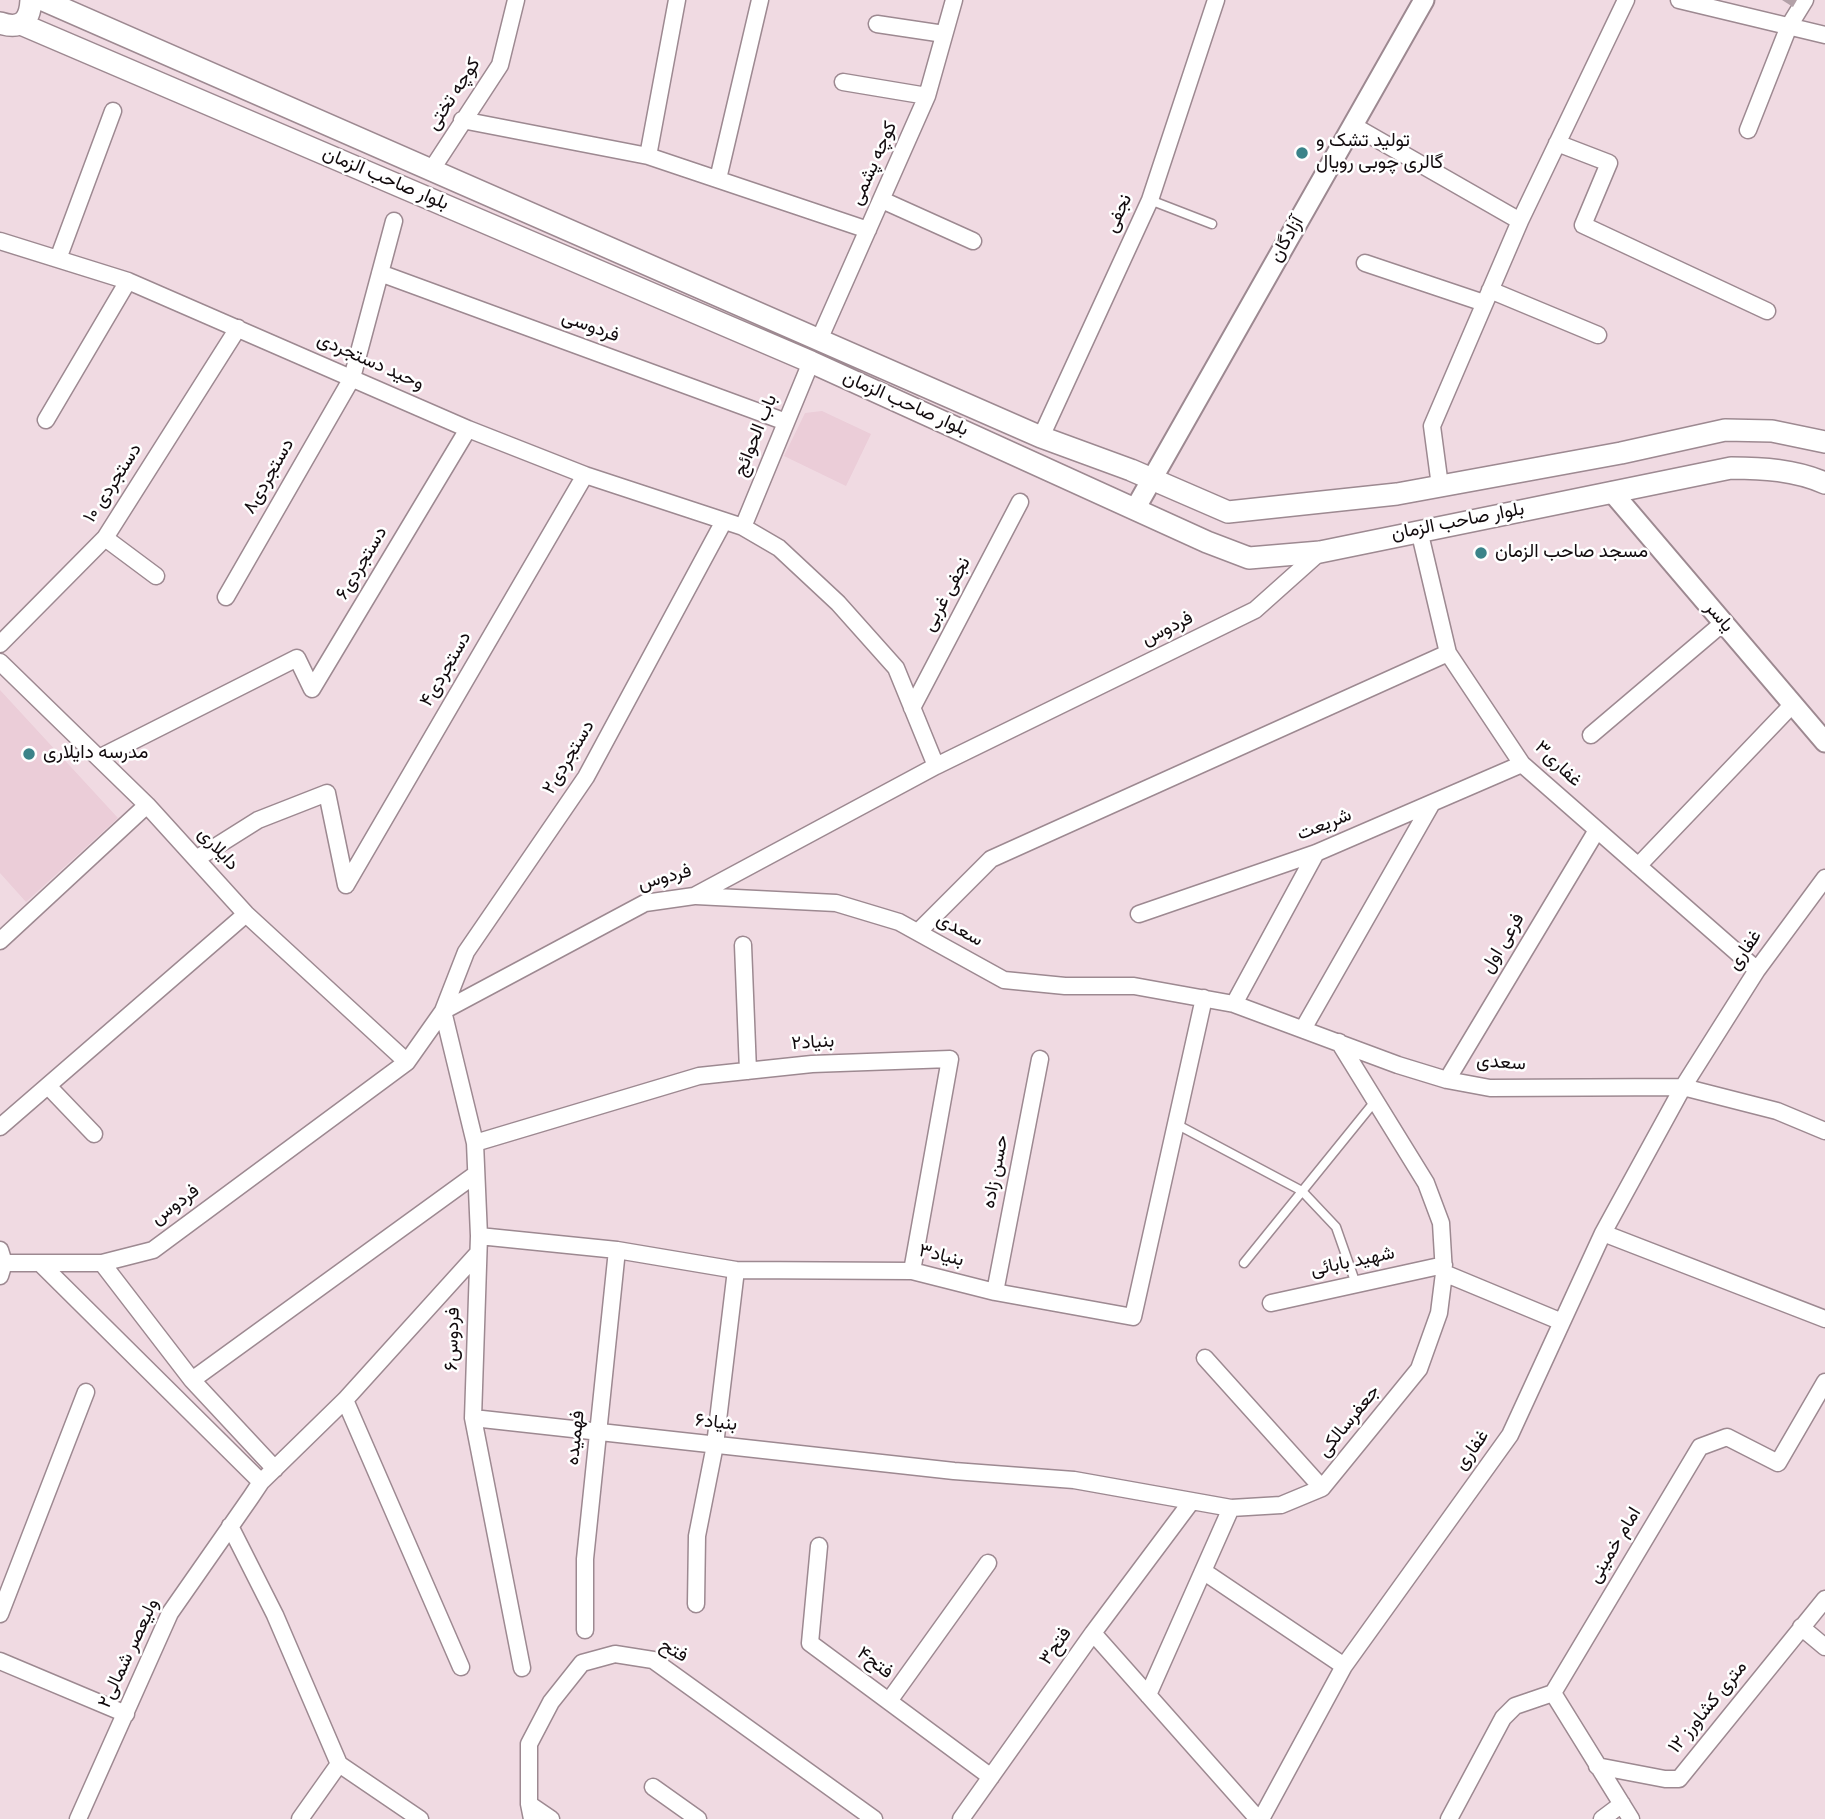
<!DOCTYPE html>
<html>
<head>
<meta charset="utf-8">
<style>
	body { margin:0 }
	canvas { display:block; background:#f0dae2 }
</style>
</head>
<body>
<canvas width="1825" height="1819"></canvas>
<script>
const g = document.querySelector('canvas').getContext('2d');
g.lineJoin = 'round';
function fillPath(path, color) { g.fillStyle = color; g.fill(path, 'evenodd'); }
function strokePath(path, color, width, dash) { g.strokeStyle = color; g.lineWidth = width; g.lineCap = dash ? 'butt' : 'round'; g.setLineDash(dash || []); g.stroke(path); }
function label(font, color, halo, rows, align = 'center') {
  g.font = font + ' Overpass,Vazirmatn,sans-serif'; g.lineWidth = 5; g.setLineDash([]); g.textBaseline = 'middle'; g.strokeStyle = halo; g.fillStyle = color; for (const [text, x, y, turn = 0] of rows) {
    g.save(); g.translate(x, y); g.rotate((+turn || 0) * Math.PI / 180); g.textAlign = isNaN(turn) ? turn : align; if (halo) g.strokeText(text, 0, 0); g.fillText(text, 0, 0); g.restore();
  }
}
const built = new Path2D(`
	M 822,411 L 871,434 L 846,486 L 784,456 L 805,413 Z
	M 0,690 L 118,818 L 26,902 L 0,873 Z`);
const service = new Path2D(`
	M 1150,200 L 1212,224
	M 1176,1124 L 1302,1191 L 1336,1227 L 1356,1284
	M 1244,1263 L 1376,1100`);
const minor = new Path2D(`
	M 1679,0 L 1825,35
	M 877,24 L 944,34
	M 843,82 L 927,96
	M 462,120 L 648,156 L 868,230
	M 1354,126 L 1520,221
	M 1748,130 L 1789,26 L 1805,0
	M 1557,143 L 1609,163 L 1583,225 L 1767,311
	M 648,156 L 677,0
	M 432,169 L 500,65 L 516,0
	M 718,179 L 760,0
	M 882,200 L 973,241
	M 0,241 L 128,281 L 468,429 L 585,475 L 743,527 L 779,548 L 838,603 L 896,668 L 936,766
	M 58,259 L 113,111
	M 1365,263 L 1484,303
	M 380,273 L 786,422
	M 1490,290 L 1598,335
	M 819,340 L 927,96 L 954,0
	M 46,420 L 128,281
	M 1041,437 L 1150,200 L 1216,0
	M 1440,486 L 1432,426 L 1520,221 L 1626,0
	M 743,527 L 811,362
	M 1419,530 L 1448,653 L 1522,764 L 1757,970
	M 105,538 L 156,576
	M 226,597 L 352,378 L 394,221
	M 0,644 L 105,538 L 238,328
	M 0,662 L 147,805 L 246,914 L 407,1062
	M 912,708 L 1020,502
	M 1591,735 L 1723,623
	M 99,758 L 297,658 L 312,689 L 468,429
	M 196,859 L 258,820 L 327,793 L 346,885
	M 1638,866 L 1792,705
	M 346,885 L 585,475
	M 696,896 L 836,903 L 899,922 L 1004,980 L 1065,986 L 1134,986 L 1234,1004 L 1398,1065 L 1447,1080 L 1490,1088 L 1683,1087 L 1777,1111 L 1825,1131
	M 1139,914 L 1316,853 L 1522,764
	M 918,932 L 991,859 L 1448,653
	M 0,941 L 147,805
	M 743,945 L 748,1071
	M 1234,1004 L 1316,853
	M 443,1011 L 475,1143 L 479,1236 L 473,1418 L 522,1668
	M 443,1011 L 466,952 L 586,777 L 724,521
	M 1303,1029 L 1432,803
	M 1447,1080 L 1597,830
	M 48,1086 L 94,1134
	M 0,1127 L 246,914
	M 475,1143 L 699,1076 L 812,1064 L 950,1059 L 912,1271
	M 1603,1233 L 1825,1319
	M 479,1236 L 617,1250 L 736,1270 L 912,1271 L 995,1292 L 1133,1317 L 1204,998
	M 0,1250 L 4,1263 L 0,1276
	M 4,1263 L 102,1263 L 153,1250 L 407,1062 L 443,1011 L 645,903 L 694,896 L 936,766 L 1255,610 L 1320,552
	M 40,1263 L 261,1482
	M 102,1263 L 192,1380 L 275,1469
	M 1444,1273 L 1562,1322
	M 995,1292 L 1040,1059
	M 1271,1303 L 1444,1265
	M 1205,1358 L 1322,1488
	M 192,1380 L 476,1174
	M 345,1400 L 461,1667
	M 473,1418 L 954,1471 L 1074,1480 L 1231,1508 L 1281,1505 L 1322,1488 L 1419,1369 L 1439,1313 L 1444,1273 L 1441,1223 L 1426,1183 L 1339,1042
	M 230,1526 L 275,1615 L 339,1764 L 420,1819
	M 819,1546 L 810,1643 L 991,1777
	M 1203,1571 L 1344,1666
	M 696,1604 L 697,1536 L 715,1445 L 736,1270
	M 0,1614 L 86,1392
	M 1801,1627 L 1825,1647
	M 585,1630 L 585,1559 L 617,1250
	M 1093,1633 L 1258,1819
	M 0,1661 L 126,1714
	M 1148,1695 L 1231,1508
	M 889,1701 L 988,1563
	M 1597,1766 L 1665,1779 L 1679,1779 L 1825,1599
	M 653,1787 L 698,1819
	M 529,1804 L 551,1819
	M 78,1819 L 170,1613 L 251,1497 L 261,1482 L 345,1400 L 478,1253
	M 300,1819 L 339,1764
	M 532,1819 L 529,1804 L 529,1744 L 551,1702 L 582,1663 L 615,1654 L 653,1660 L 874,1819
	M 961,1819 L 1093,1633 L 1191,1502
	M 1261,1819 L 1344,1666 L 1510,1435 L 1603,1233 L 1683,1087 L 1757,970 L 1825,878
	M 1449,1819 L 1503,1718 L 1515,1706 L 1553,1693
	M 1602,1819 L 1622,1804
	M 1631,1819 L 1553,1693 L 1700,1447 L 1727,1437 L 1778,1463 L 1825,1382`);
const tertiary = new Path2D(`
	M 1612,492 L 1825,742
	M 1135,509 L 1424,0`);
const secondary = new Path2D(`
	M 43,0 L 1041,437 L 1131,470 L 1228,512 L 1397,494 L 1621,453 L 1725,430 L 1772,431 L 1825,442
	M 0,23 C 21,30 30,21 31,0
	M 21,24 L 811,362 L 1207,542 L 1249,558 L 1320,552 L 1731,468 C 1763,468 1795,470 1825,483`);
const wall = new Path2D(`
	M 1782,0 L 1797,0 L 1793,7 Z`);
const markers = [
	[1302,153,7,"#3b8389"],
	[1481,553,7,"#3b8389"],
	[29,754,7,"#3b8389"]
];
const streetNames = [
	["کوچه تختی",455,95,-57],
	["کوچه پشمی",875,164,-66],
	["بلوار صاحب الزمان",385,180,23],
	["نجفی",1120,214,-66],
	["آزادگان",1288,240,-60],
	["فردوسی",590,328,20],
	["وحید دستجردی",370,363,24],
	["بلوار صاحب الزمان",905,405,24],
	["باب الحوائج",757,436,-68],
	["دستجردی۸",270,477,-60],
	["دستجردی ۱۰",114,484,-57],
	["بلوار صاحب الزمان",1458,523,-11],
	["دستجردی۶",363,564,-59],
	["نجفی غربی",948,595,-62],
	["یاسر",1718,618,50],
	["فردوس",1168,630,-26],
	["دستجردی۴",447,670,-60],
	["دستجردی۲",570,758,-59],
	["غفاری۳",1557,765,44],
	["شریعت",1325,826,-22],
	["دایلاری",217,850,48],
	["فردوس",665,879,-15],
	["سعدی",959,931,29],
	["فرعی اول",1504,944,-59],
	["غفاری",1746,951,-55],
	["بنیاد۲",813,1044,-4],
	["سعدی",1501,1064,4],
	["حسن زاده",997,1172,-79],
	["فردوس",176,1206,-36],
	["بنیاد۳",941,1257,13],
	["شهید بابائی",1353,1263,-12],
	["فردوس۶",454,1339,-88],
	["جعفرسالکی",1350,1422,-51],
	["بنیاد۶",716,1424,6],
	["فهمیده",577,1438,-84],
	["غفاری",1473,1451,-54],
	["امام خمینی",1616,1546,-59],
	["فتح۳",1057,1647,-55],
	["فتح",673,1652,30],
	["ولیعصر شمالی۲",130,1654,-65],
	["فتح۴",874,1664,37],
	["۱۲ متری کشاورز",1709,1708,-51]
];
const poiNames = [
	["تولید تشک و",1316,142],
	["گالری چوبی رویال",1316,164],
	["مسجد صاحب الزمان",1495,553],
	["مدرسه دایلاری",43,754]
];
fillPath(built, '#ebcdd8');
strokePath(service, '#9d8991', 11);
strokePath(minor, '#9d8991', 19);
strokePath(tertiary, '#9d8991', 23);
strokePath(secondary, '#9d8991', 24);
strokePath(service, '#fff', 8);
strokePath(minor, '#fff', 16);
strokePath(tertiary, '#fff', 19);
strokePath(secondary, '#fff', 21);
fillPath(wall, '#b3a1a8');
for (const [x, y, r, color] of markers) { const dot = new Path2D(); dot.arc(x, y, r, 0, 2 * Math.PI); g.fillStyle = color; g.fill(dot); strokePath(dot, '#fff', 2.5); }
label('19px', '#120b0e', '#fff', streetNames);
label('19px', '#120b0e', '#fff', poiNames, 'left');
</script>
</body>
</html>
